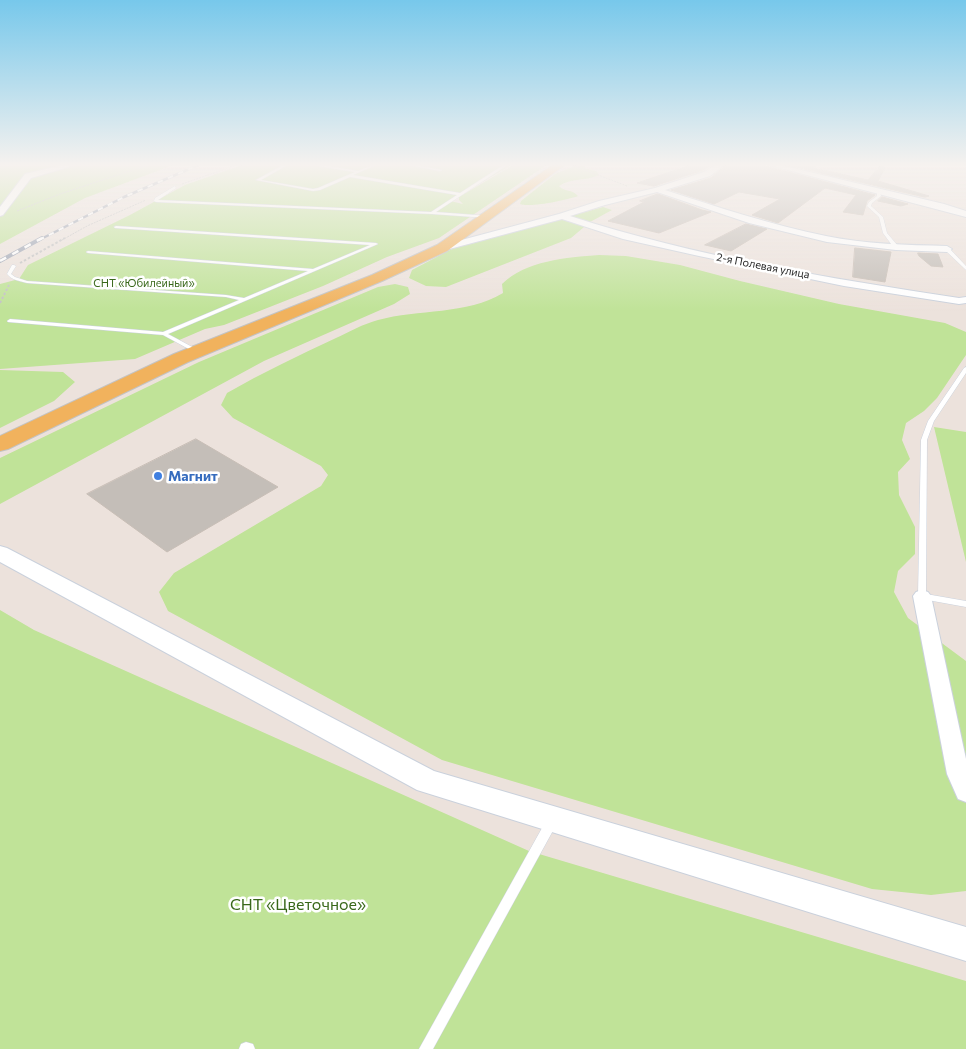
<!DOCTYPE html>
<html>
<head>
<meta charset="utf-8">
<style>
	body { margin:0 }
	canvas { display:block; background:#ece2dc }
</style>
</head>
<body>
<canvas width="966" height="1049"></canvas>
<script>
const g = document.querySelector('canvas').getContext('2d');
g.lineJoin = 'round';
function fillPath(path, color) { g.fillStyle = color; g.fill(path, 'evenodd'); }
function strokePath(path, color, width, dash) { g.strokeStyle = color; g.lineWidth = width; g.lineCap = dash ? 'butt' : 'round'; g.setLineDash(dash || []); g.stroke(path); }
function label(font, color, halo, rows, align = 'center') {
  g.font = font + ' Commissioner,sans-serif'; g.lineWidth = 5; g.setLineDash([]); g.textBaseline = 'middle'; g.strokeStyle = halo; g.fillStyle = color; for (const [text, x, y, turn = 0] of rows) {
    g.save(); g.translate(x, y); g.rotate((+turn || 0) * Math.PI / 180); g.textAlign = isNaN(turn) ? turn : align; if (halo) g.strokeText(text, 0, 0); g.fillText(text, 0, 0); g.restore();
  }
}
const green = new Path2D(`
	M 0,164 L 176,164 L 85,198 L 0,244 Z
	M 245,164 L 513,164 L 450,201 L 463,204 L 459,200 L 459,197 L 515,164 L 548,164 L 439,238 L 387,257 L 323,286 L 224,325 L 205,329 L 135,359 L 0,369 L 0,284 L 19,279 L 28,265 L 130,215 L 185,185 Z
	M 579,164 L 587,164 L 585,165 L 585,168 L 596,171 L 599,175 C 587,181 570,178 559,186 C 564,192 572,189 578,196 C 567,200 530,208 520,204 L 521,201 L 555,174 Z
	M 603,207 L 612,210 L 590,222 L 571,238 L 446,287 L 426,286 L 409,278 L 412,270 L 452,249 Z
	M 599,255 L 626,256 L 680,265 L 740,281 L 839,304 L 945,323 L 966,332 L 966,355 L 937,398 L 924,411 L 906,423 L 902,440 L 910,459 L 898,472 L 899,495 L 915,527 L 915,554 L 898,571 L 894,592 L 908,618 L 966,661 L 966,891 L 931,895 L 872,889 L 442,760 L 168,611 L 159,592 L 174,573 L 321,486 L 328,475 L 321,466 L 233,418 L 221,405 L 227,393 C 262,373 299,355 336,338 C 349,332 363,324 378,320 C 418,309 467,315 503,293 L 502,284 C 525,261 567,257 599,255 Z
	M 395,284 L 408,287 L 410,294 L 394,304 L 264,361 L 0,504 L 0,458 L 199,362 L 378,287 Z
	M 0,370 L 63,372 L 75,382 L 54,401 L 0,428 Z
	M 934,427 L 966,432 L 966,562 Z
	M 0,610 L 34,630 L 529,851 L 966,981 L 966,1049 L 0,1049 Z`);
const building = new Path2D(`
	M 687,164 L 714,164 L 703,170 L 654,186 L 637,183 L 688,166 Z
	M 727,164 L 763,164 L 765,166 L 875,195 L 867,201 L 863,215 L 843,212 L 856,195 L 825,188 L 778,223 L 752,215 L 780,199 L 739,192 L 714,204 L 671,190 L 711,178 Z
	M 783,164 L 818,164 L 813,168 L 868,180 L 881,165 L 885,168 L 878,181 L 929,196 L 925,197 Z
	M 658,194 L 702,210 L 711,212 L 659,233 L 608,221 L 644,202 L 640,201 Z
	M 882,197 L 908,204 L 901,206 L 878,201 Z
	M 746,224 L 767,229 L 731,251 L 705,245 Z
	M 855,248 L 891,252 L 885,282 L 853,277 Z
	M 918,253 L 938,254 L 943,267 L 931,266 L 919,256 Z
	M 196,439 L 278,487 L 167,552 L 87,494 Z`);
const pathFar1 = new Path2D(`
	M 0,164 L 7,164
	M 572,165 L 627,186
	M 182,184 L 240,164
	M 17,211 L 60,194 L 151,164
	M 62,240 L 87,226 L 146,200`);
const path = new Path2D(`
	M 20,263 L 65,238
	M 0,303 L 9,285`);
const service = new Path2D(`
	M 285,164 L 289,164 L 261,180 L 313,189 L 318,188 L 355,172 L 318,166 L 317,164 L 358,171 L 375,164 L 378,164 L 353,175 L 460,193 L 505,164 L 509,164 L 436,212 L 489,216 L 490,217 L 488,218 L 432,214 L 156,202 L 154,201 L 155,198 L 175,186 L 176,188 L 158,200 L 431,212 L 457,195 L 350,177 L 320,190 L 313,191 L 256,180 Z
	M 404,164 L 410,164 L 442,170 L 440,171 Z
	M 873,189 L 880,192 L 881,196 L 872,203 L 871,206 L 883,217 L 887,233 L 898,246 L 898,248 L 894,248 L 883,233 L 879,217 L 867,206 L 869,202 L 877,196 L 877,193 L 873,191 Z
	M 116,226 L 376,243 L 378,244 L 168,334 L 198,350 L 198,352 L 196,353 L 163,335 L 8,322 L 7,321 L 10,319 L 163,332 L 239,300 L 226,297 L 27,283 C 19,281 12,280 7,274 L 12,265 L 14,265 L 16,266 L 11,274 L 15,277 L 27,281 L 226,295 L 244,298 L 308,271 L 88,253 L 86,252 L 88,251 L 313,269 L 370,245 L 115,228 L 114,227 Z
	M 945,248 L 949,248 L 966,266 L 966,270 L 945,250 Z
	M 966,367 L 966,373 L 934,421 L 927,440 L 926,594 L 966,601 L 966,607 L 922,599 L 919,598 L 918,596 L 921,440 L 928,421 L 964,368 Z
	M 551,818 L 555,819 L 556,823 L 555,827 L 433,1049 L 419,1049 L 547,819 Z
	M 246,1042 L 253,1044 L 255,1049 L 239,1049 L 241,1044 Z`);
const minor = new Path2D(`
	M 67,164 L 78,164 L 31,178 L 3,215 L 0,216 L 0,207 L 25,174 Z
	M 717,164 L 725,164 L 710,176 L 665,190 C 718,207 771,225 826,236 C 865,244 907,245 947,246 L 952,249 L 947,252 L 896,250 L 827,242 L 749,223 L 657,192 L 605,205 L 570,216 C 696,257 829,278 959,298 L 966,297 L 966,303 L 959,304 L 844,286 L 699,256 L 623,239 L 562,219 L 442,251 L 437,248 L 439,246 L 559,214 L 599,201 L 655,188 L 704,172 Z
	M 765,164 L 776,164 L 944,204 L 966,211 L 966,217 Z
	M 922,590 L 928,592 L 931,596 L 966,759 L 966,802 L 958,799 L 947,774 L 913,596 L 916,592 Z`);
const tertiary = new Path2D(`
	M 0,546 L 7,548 L 434,771 L 966,927 L 966,961 L 417,790 L 0,562 Z`);
const primary = new Path2D(`
	M 554,164 L 566,164 L 447,251 L 382,281 L 188,362 L 8,449 L 0,451 L 0,436 L 174,354 L 372,275 L 437,245 Z`);
const railFar1 = new Path2D(`
	M 39,240 L 124,197 L 201,164`);
const rail = new Path2D(`
	M 0,261 L 42,238`);
const markers = [
	[158,476,5,"#3f7fe0"]
];
const farStreetnames = [
	["2-я Полевая улица",763,266,11]
];
const farParknames = [
	["СНТ «Юбилейный»",144,283]
];
const shopNames = [
	["Магнит",168,476]
];
const nearParknames = [
	["СНТ «Цветочное»",298,905]
];
fillPath(green, '#c0e398');
fillPath(building, '#c4beb8');
strokePath(building, '#c8beb6', 1);
strokePath(service, '#cad1dc', 1);
strokePath(minor, '#cad1dc', 2);
strokePath(tertiary, '#cad1dc', 2);
strokePath(primary, '#c3c3c3', 2);
strokePath(pathFar1, '#c3c3c3', 1, [2, 1]);
strokePath(path, '#c3c3c3', 2, [2.5, 2]);
fillPath(service, '#fff');
fillPath(minor, '#fff');
fillPath(tertiary, '#fff');
fillPath(primary, '#f1b25d');
strokePath(railFar1, '#9fa6b5', 2.5);
strokePath(rail, '#9fa6b5', 4);
strokePath(railFar1, '#fff', 2, [5.5]);
strokePath(rail, '#fff', 2.5, [7]);
const sky = g.createLinearGradient(0, 0, 0, 311);
sky.addColorStop(0, '#77c8eb');
sky.addColorStop(0.53, '#f6f2ef');
sky.addColorStop(1, '#f6f2ef00');
g.fillStyle = sky;
g.fillRect(0, 0, 966, 311);
for (const [x, y, r, color] of markers) { const dot = new Path2D(); dot.arc(x, y, r, 0, 2 * Math.PI); g.fillStyle = color; g.fill(dot); strokePath(dot, '#fff', 2); }
label('11px', '#2a2a2a', '#fff', farStreetnames);
label('11px', '#39681a', '#fff', farParknames);
label('bold 14px', '#366cbe', '#fff', shopNames, 'left');
label('16px', '#39681a', '#fff', nearParknames);
</script>
</body>
</html>
